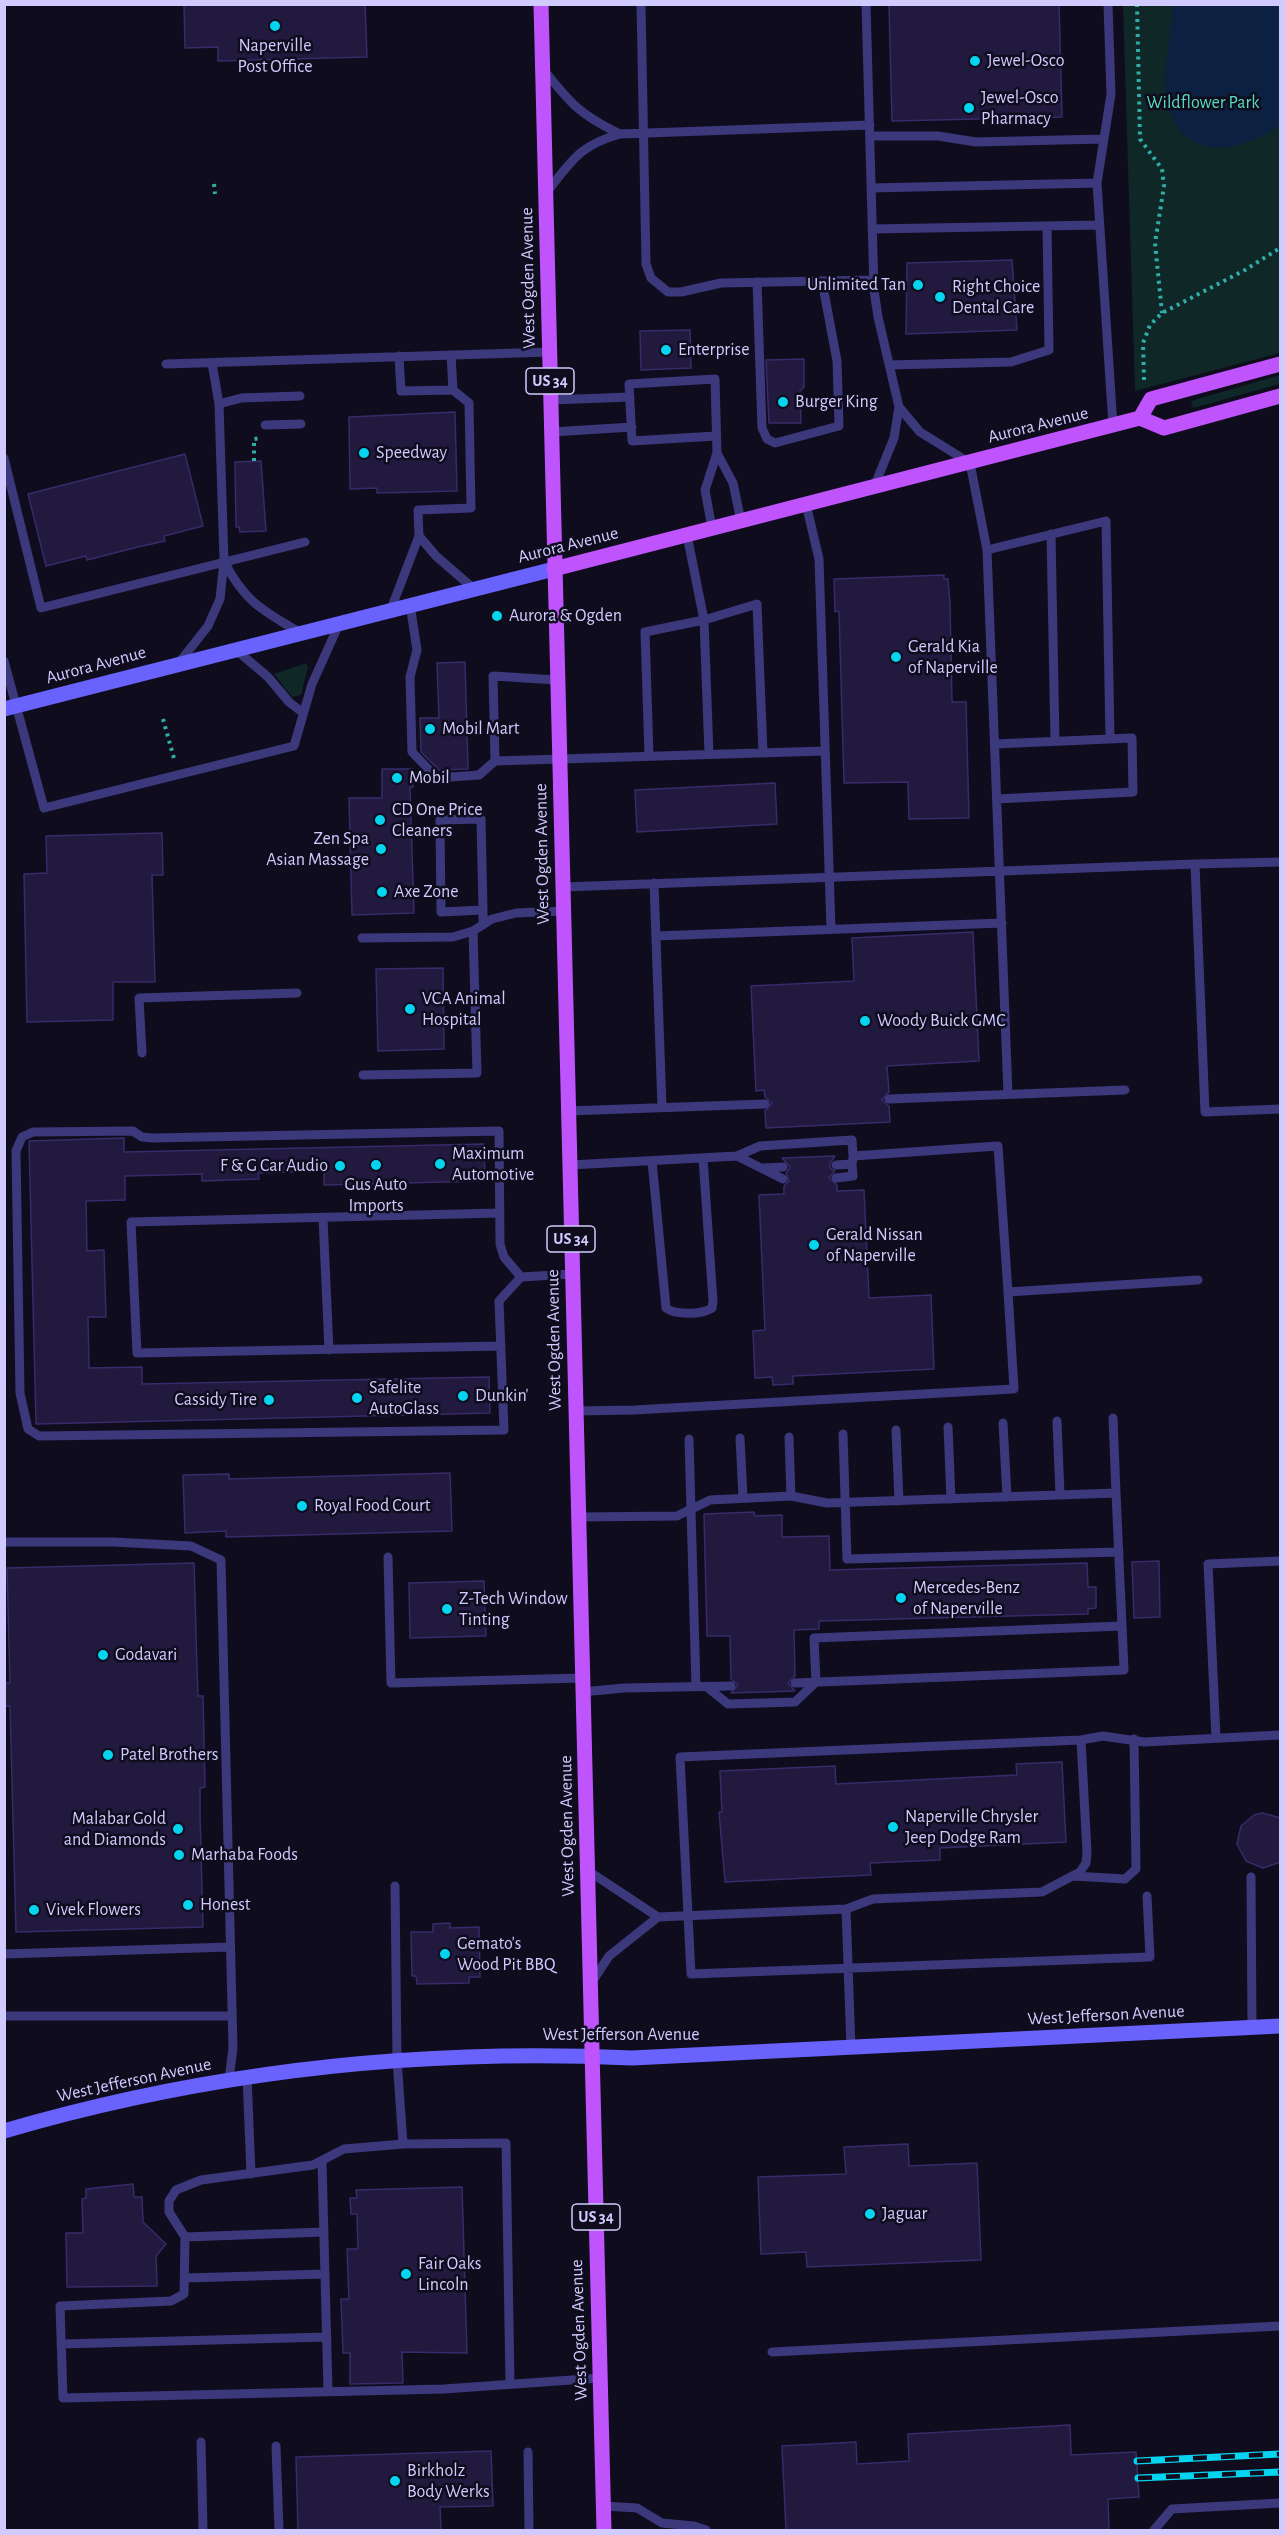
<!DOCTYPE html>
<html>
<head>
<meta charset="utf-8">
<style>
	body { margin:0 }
	#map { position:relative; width:1285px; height:2535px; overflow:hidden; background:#0f0c1e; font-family:"Alegreya Sans",sans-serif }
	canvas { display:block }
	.frame { position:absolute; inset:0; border:6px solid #d0cafe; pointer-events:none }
</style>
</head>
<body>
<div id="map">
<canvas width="1285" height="2535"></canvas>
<div class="frame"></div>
</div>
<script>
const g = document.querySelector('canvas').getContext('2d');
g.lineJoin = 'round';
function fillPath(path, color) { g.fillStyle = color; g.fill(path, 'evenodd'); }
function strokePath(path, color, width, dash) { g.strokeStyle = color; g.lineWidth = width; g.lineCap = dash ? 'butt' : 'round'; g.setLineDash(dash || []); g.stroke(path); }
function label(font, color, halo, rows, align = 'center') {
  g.font = font + ' "Alegreya Sans",sans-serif'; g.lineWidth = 5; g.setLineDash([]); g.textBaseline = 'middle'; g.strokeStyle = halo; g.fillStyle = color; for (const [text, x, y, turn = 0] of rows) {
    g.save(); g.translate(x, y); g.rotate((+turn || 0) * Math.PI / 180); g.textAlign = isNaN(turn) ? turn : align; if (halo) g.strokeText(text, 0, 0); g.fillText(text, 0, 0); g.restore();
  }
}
const green = new Path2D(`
	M 1123,5 L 1280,5 L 1280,353 L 1135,391 Z
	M 1280,375 L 1280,384 L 1193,408 L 1191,401 Z
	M 306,663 L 308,667 L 301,695 L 292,697 L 274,674 Z`);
const water = new Path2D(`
	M 1172,5 L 1280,5 L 1280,125 C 1236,157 1173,161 1166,92 C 1163,65 1173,33 1172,5 Z`);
const building = new Path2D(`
	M 184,4 L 365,4 L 367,57 L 218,61 L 218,47 L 185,48 Z
	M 889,4 L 1059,4 L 1062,117 L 892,121 Z
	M 1012,260 L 1017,330 L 906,334 L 907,263 Z
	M 690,330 L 691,368 L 641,370 L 640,331 Z
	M 804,359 L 804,387 L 800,391 L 801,423 L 769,423 L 766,360 Z
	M 455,412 L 457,491 L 377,493 L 377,488 L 350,489 L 349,417 Z
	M 185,454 L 203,526 L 164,536 L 165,541 L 138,547 L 87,560 L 86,556 L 46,566 L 28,494 Z
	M 261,461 L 266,531 L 240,532 L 239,527 L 236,527 L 235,462 Z
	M 944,575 L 944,579 L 948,579 L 950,604 L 952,702 L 966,702 L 969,818 L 909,819 L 908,782 L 844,783 L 839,611 L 835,612 L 834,579 Z
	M 465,662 L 468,769 L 439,770 L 421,752 L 420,718 L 439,718 L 437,663 Z
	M 382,769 L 413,769 L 413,787 L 410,787 L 414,913 L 352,915 L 349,798 L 382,798 Z
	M 775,783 L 777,824 L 637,832 L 635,790 Z
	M 162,833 L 163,875 L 152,875 L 155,982 L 113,982 L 113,1020 L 27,1022 L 24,874 L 47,873 L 46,836 Z
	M 973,932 L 979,1061 L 887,1066 L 889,1092 L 882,1100 L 889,1106 L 890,1122 L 766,1128 L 765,1111 L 772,1103 L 765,1097 L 764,1090 L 756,1091 L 751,986 L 854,981 L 852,938 Z
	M 443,968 L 444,1049 L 378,1051 L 376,969 Z
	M 124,1138 L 124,1152 L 484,1144 L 485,1181 L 324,1185 L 324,1171 L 258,1173 L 259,1179 L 202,1181 L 202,1174 L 125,1176 L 125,1200 L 86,1201 L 87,1251 L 104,1250 L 106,1317 L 88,1317 L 89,1368 L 142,1367 L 142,1384 L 489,1377 L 490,1413 L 36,1424 L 29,1141 Z
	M 835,1156 L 830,1163 L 830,1168 L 835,1171 L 829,1178 L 837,1185 L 837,1191 L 864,1190 L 869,1298 L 931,1295 L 934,1369 L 793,1376 L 793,1384 L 773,1385 L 772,1377 L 755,1378 L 753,1331 L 765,1330 L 759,1195 L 784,1194 L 784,1186 L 789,1181 L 786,1173 L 790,1167 L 782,1158 Z
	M 450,1473 L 452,1531 L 226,1537 L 226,1531 L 185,1533 L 183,1475 L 229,1474 L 229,1479 Z
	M 754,1512 L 755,1516 L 782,1515 L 782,1537 L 829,1536 L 830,1570 L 1087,1563 L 1088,1587 L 1096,1587 L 1096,1608 L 1088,1609 L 1088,1614 L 819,1621 L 819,1629 L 794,1630 L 795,1676 L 788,1683 L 795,1691 L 731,1693 L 738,1685 L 731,1679 L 730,1636 L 707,1636 L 704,1514 Z
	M 1159,1561 L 1160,1617 L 1134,1618 L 1132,1562 Z
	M 194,1563 L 197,1669 L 198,1696 L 203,1696 L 205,1787 L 200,1788 L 200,1815 L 203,1927 L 16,1932 L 10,1706 L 4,1706 L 4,1683 L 10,1683 L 7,1568 Z
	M 484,1581 L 486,1636 L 410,1638 L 409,1583 Z
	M 1062,1762 L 1066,1842 L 940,1848 L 940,1860 L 870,1863 L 871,1875 L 725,1882 L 719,1812 L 722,1812 L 720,1771 L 835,1766 L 836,1784 L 1017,1775 L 1016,1764 Z
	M 1262,1813 L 1281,1818 L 1281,1862 L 1263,1868 L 1246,1861 L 1237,1844 L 1241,1826 L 1254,1815 Z
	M 450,1923 L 450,1928 L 479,1927 L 480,1977 L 469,1977 L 469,1983 L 417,1984 L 416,1976 L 412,1976 L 411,1932 L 433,1932 L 433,1924 Z
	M 908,2144 L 909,2166 L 977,2163 L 981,2260 L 807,2267 L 806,2252 L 761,2254 L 758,2177 L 846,2174 L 844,2147 Z
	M 133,2184 L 134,2197 L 142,2197 L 143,2222 L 166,2244 L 156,2256 L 157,2286 L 67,2287 L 66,2233 L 83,2233 L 82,2199 L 86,2198 L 86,2189 Z
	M 462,2187 L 467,2353 L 402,2352 L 403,2383 L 350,2384 L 350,2353 L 343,2353 L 341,2299 L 349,2299 L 347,2249 L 358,2249 L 357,2214 L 351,2214 L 350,2198 L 357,2198 L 356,2190 Z
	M 1070,2425 L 1071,2455 L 1136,2452 L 1139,2497 L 1108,2499 L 1109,2530 L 786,2530 L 782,2446 L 856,2442 L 857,2464 L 909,2461 L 908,2434 Z
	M 491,2451 L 493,2506 L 440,2507 L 441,2530 L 298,2530 L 296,2457 Z`);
const path = new Path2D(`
	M 1137,4 L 1140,139 L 1162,169 L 1164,186 L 1155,243 L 1162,313
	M 214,184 L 215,194
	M 1144,380 L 1143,343 L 1150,325 L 1162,313 L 1245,270 L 1280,248
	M 254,461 L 254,439 L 260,438
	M 163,719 L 175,762`);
const lane = new Path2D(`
	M 641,4 L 646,264 L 651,278 L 668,292 L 681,292 L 721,283 L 874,280
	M 866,4 L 874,290 L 878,317 L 899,407 L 894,438 L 874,487
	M 1108,4 L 1111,94 L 1097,183 L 1113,426
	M 543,69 C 570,103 580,115 620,134
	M 870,136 L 938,136 L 976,142 L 1102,139
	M 871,188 L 1097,183
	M 546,193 C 572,161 578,146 620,134 L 870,125
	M 872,229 L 1099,225
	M 757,282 L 762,428 L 767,439 L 775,443 L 839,426 L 837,361 L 822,281
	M 399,356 L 401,391 L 453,390
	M 166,364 L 550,352
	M 889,365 L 1011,362 L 1049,350 L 1047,226
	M 551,400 L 630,397
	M 219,404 L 241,398 L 300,396
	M 899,407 L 920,432 L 970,463 L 987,550 L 1008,1094
	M 265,425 L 301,424
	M 552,432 L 632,427
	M 717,453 L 733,483 L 741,521
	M 4,458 L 41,608 L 305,542
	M 806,504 L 819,559 L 831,929
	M 712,528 L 705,490 L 717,453 L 715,379 L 629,384 L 632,441 L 716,436
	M 1051,534 L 1055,741
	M 687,535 L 704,620 L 709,754
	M 419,536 L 436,556 L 474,589
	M 987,550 L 1106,521 L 1110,739
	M 224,561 C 244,601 262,610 299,632
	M 410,604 L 417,650 L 410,677 L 412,752 L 437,778 L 479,775 L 495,761
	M 391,609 L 419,536 L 418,510 L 471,508 L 469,403 L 453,390 L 451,355
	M 235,649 L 268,677 L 289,702 L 302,712
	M 4,661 L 44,808 L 294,746 L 312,684 L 340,622
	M 178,664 L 208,626 L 220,599 L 224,561 L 219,404 L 212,363
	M 557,680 L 493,676 L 495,761 L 825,751
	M 995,744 L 1132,738 L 1133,792 L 997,799
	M 649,755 L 645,632 L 704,620 L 757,604 L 763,753
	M 1280,862 L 1195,864 L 1205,1112 L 1280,1109
	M 654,883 L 662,1107
	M 563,887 L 1195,864
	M 483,910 L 441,912 L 440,820 L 481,819 L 483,910 L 483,925
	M 656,936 L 1002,923
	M 362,938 L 453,937 L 473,931 L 492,919 L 516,913 L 563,911
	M 142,1053 L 139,998 L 297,993
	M 363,1075 L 477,1073 L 473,931
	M 889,1099 L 1125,1090
	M 568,1111 L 765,1104
	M 737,1156 L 783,1179
	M 652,1161 L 666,1308 C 675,1315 702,1315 712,1308 L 713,1301 L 703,1158
	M 570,1165 L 737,1156 L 760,1146 L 852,1140 L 853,1156 L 998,1146 L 1008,1292 L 1198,1280
	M 836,1165 L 852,1164 L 853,1158
	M 764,1168 L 783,1167
	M 836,1178 L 853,1176 L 852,1164
	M 500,1213 L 131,1222 L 137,1353 L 501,1346
	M 323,1218 L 329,1350
	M 521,1277 L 504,1257 L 500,1244 L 499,1131 L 153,1138 L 142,1137 L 133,1131 L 33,1132 L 22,1137 L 16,1151 L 20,1393 L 28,1429 L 39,1436 L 504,1430 L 499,1301 L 521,1277 L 572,1274
	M 576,1411 L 634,1410 L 1014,1389 L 1008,1292
	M 1113,1418 L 1116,1493
	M 1057,1421 L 1060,1495
	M 1003,1423 L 1007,1497
	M 948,1427 L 951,1499
	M 896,1430 L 899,1501
	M 843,1434 L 847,1559 L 1119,1552
	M 789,1437 L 791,1496
	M 740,1438 L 743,1498
	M 689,1439 L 696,1687
	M 578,1517 L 677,1516 L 710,1500 L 791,1496 L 827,1503 L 1116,1493 L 1124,1670 L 795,1683
	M 4,1542 L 113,1542 L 191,1546 L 221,1560 L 233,2048 L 229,2079
	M 388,1557 L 391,1683 L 582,1678
	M 707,1687 L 728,1704 L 795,1702 L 816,1682 L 814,1638 L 1122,1626
	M 582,1692 L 624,1688 L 731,1686
	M 1216,1738 L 1208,1564 L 1280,1561
	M 1081,1740 L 1103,1736 L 1144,1742 L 1280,1735
	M 587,1870 L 658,1917
	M 1073,1876 L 1125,1879 L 1136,1869 L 1134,1739
	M 1251,1877 L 1252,2028
	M 395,1886 L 397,2059 L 403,2144 L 344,2149 L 313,2165 L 201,2180 L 176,2190 L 169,2201 L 169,2212 L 185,2237 L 184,2294 L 171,2301 L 60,2306 L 63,2398 L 444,2389 L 600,2378
	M 846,1909 L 873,1899 L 1042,1892 L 1080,1872 L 1086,1863 L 1087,1852 L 1081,1740 L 680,1757 L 691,1974 L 1150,1957 L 1147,1896
	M 4,1954 L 230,1947
	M 592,1982 L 609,1956 L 658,1917 L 846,1909 L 851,2048
	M 4,2016 L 232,2016
	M 247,2076 L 251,2174
	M 403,2144 L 506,2143 L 510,2383
	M 322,2162 L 328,2391
	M 185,2237 L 324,2232
	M 185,2278 L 325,2274
	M 61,2344 L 327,2337
	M 772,2352 L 1280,2326
	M 201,2442 L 203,2530
	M 276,2446 L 279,2530
	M 528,2452 L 529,2530
	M 604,2506 L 637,2508 L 662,2523 L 694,2526 L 706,2530
	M 1154,2530 L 1172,2509 L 1280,2503`);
const secondary = new Path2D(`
	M 4,709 L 554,569
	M 4,2131 C 209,2071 420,2048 632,2058 L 1280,2026`);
const primary = new Path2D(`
	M 541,4 L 604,2530
	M 1140,418 L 1151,399 L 1280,364
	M 554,569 L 1140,418 L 1164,428 L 1280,396`);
const rail = new Path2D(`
	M 1137,2461 L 1280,2454
	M 1138,2478 L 1280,2472`);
const markers = [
	[275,26,6,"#04d4ef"],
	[975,61,6,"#04d4ef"],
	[969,108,6,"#04d4ef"],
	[918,285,6,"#04d4ef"],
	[940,297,6,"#04d4ef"],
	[666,350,6,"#04d4ef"],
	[783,402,6,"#04d4ef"],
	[364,453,6,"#04d4ef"],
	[497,616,6,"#04d4ef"],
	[896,657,6,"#04d4ef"],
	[430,729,6,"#04d4ef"],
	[397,778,6,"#04d4ef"],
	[380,820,6,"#04d4ef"],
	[381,849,6,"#04d4ef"],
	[382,892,6,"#04d4ef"],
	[410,1009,6,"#04d4ef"],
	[865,1021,6,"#04d4ef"],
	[440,1164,6,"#04d4ef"],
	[376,1165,6,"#04d4ef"],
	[340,1166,6,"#04d4ef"],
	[814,1245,6,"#04d4ef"],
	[463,1396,6,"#04d4ef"],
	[357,1398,6,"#04d4ef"],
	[269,1400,6,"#04d4ef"],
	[302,1506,6,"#04d4ef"],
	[901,1598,6,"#04d4ef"],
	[447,1609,6,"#04d4ef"],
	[103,1655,6,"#04d4ef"],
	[108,1755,6,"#04d4ef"],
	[893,1827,6,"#04d4ef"],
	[178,1829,6,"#04d4ef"],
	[179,1855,6,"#04d4ef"],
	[188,1905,6,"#04d4ef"],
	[34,1910,6,"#04d4ef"],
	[445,1954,6,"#04d4ef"],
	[870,2214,6,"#04d4ef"],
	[406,2274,6,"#04d4ef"],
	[395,2481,6,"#04d4ef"]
];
const shields = [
	[550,381,48],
	[571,1239,48],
	[596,2217,48]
];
const shieldNames = [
	["US 34",550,381],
	["US 34",571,1239],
	["US 34",596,2217]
];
const poiNames = [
	["Naperville",275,46,"center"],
	["Post Office",275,67,"center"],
	["Jewel-Osco",987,61],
	["Jewel-Osco",981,98],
	["Pharmacy",981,119],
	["Unlimited Tan",906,285,"right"],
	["Right Choice",952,287],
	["Dental Care",952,308],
	["Enterprise",678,350],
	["Burger King",795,402],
	["Speedway",376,453],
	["Aurora & Ogden",509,616],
	["Gerald Kia",908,647],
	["of Naperville",908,668],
	["Mobil Mart",442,729],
	["Mobil",409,778],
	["CD One Price",392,810],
	["Cleaners",392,831],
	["Zen Spa",369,839,"right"],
	["Asian Massage",369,860,"right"],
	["Axe Zone",394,892],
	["VCA Animal",422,999],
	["Hospital",422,1020],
	["Woody Buick GMC",877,1021],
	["Maximum",452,1154],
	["Automotive",452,1175],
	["F & G Car Audio",328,1166,"right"],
	["Gus Auto",376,1185,"center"],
	["Imports",376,1206,"center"],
	["Gerald Nissan",826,1235],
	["of Naperville",826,1256],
	["Safelite",369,1388],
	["AutoGlass",369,1409],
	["Dunkin'",475,1396],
	["Cassidy Tire",257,1400,"right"],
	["Royal Food Court",314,1506],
	["Mercedes-Benz",913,1588],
	["of Naperville",913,1609],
	["Z-Tech Window",459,1599],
	["Tinting",459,1620],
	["Godavari",115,1655],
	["Patel Brothers",120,1755],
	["Naperville Chrysler",905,1817],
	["Jeep Dodge Ram",905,1838],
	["Malabar Gold",166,1819,"right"],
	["and Diamonds",166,1840,"right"],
	["Marhaba Foods",191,1855],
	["Honest",200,1905],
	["Vivek Flowers",46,1910],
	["Gemato's",457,1944],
	["Wood Pit BBQ",457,1965],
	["Jaguar",882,2214],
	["Fair Oaks",418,2264],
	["Lincoln",418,2285],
	["Birkholz",407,2471],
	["Body Werks",407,2492]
];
const parkNames = [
	["Wildflower Park",1203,103]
];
const streetNames = [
	["West Ogden Avenue",528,278,-91],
	["Aurora Avenue",1038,425,-14],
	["Aurora Avenue",568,545,-14],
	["Aurora Avenue",96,665,-15],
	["West Ogden Avenue",542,854,-91],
	["West Ogden Avenue",554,1340,-91],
	["West Ogden Avenue",567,1826,-91],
	["West Jefferson Avenue",1106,2015,-3],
	["West Jefferson Avenue",621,2035],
	["West Jefferson Avenue",134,2080,-12],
	["West Ogden Avenue",579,2330,-92]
];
fillPath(green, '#0f2727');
fillPath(water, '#0c2041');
fillPath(building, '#21193e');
strokePath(building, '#382b6a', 1.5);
strokePath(path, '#2fada7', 4, [3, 4.5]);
strokePath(lane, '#3b387c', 9);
strokePath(secondary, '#6962fc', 15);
strokePath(primary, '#bf53fc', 15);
strokePath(rail, '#04d4ef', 7);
strokePath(rail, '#0f0c1e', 4.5, [14]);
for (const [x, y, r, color] of markers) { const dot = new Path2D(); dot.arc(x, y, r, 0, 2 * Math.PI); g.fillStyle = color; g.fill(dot); strokePath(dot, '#0f0c1e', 2); }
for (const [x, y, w] of shields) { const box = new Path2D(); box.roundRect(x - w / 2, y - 13, w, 26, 4.5); g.fillStyle = '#0f0c1e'; g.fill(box); strokePath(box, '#d0cafe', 1.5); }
label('bold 16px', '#d0cafe', null, shieldNames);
label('18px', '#d0cafe', '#0f0c1e', poiNames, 'left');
label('18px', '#58dcbd', '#0f0c1e', parkNames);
label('18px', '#d0cafe', '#0f0c1e', streetNames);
</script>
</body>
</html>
